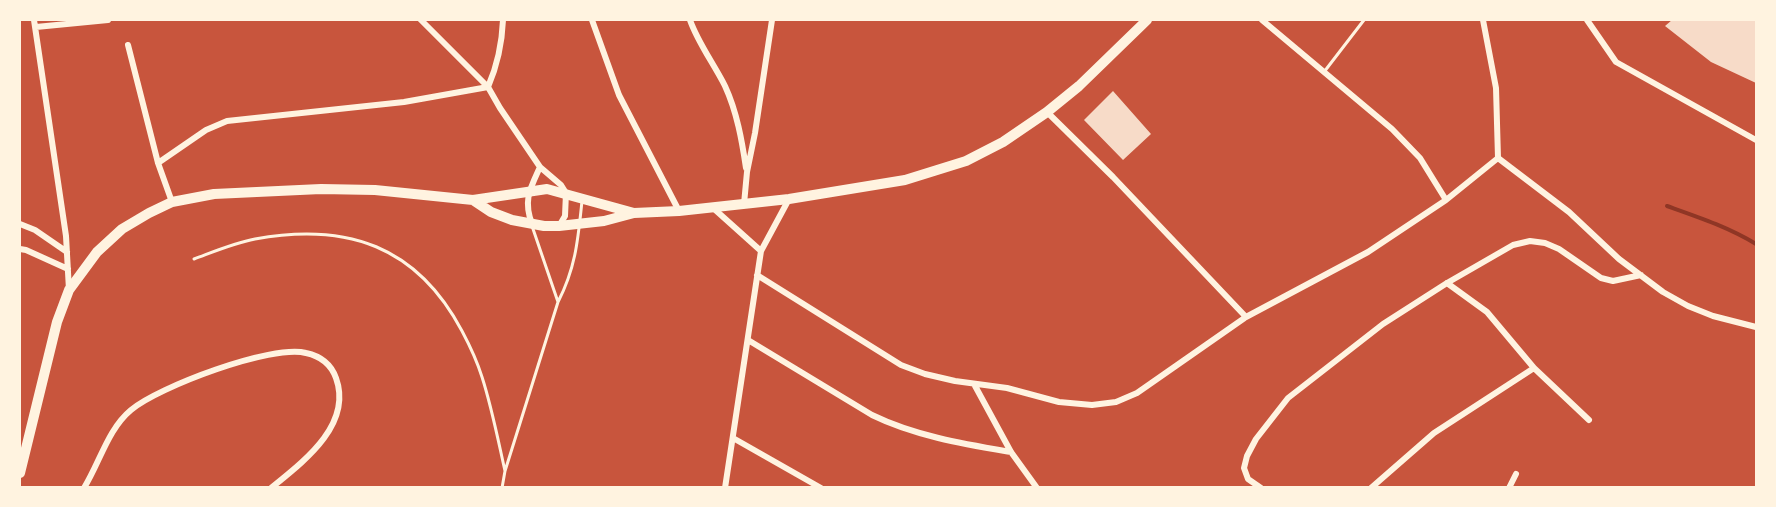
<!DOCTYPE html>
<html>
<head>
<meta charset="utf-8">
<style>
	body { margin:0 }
	#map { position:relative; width:1776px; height:507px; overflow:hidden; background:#c8553d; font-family:"PT Serif",serif }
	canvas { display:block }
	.frame { position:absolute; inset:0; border:21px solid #fff3e0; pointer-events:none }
</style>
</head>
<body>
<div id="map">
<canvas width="1776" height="507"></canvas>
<div class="frame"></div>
</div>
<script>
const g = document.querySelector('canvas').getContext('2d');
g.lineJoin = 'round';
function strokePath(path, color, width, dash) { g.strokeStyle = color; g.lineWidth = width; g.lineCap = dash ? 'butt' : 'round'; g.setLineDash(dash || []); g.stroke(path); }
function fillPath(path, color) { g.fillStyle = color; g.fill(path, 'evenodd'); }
const stream = new Path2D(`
	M 1667,206 C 1698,217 1728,227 1756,244`);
const building = new Path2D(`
	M 1672,20 L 1756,20 L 1756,83 L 1711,62 L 1665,26 Z
	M 1113,91 L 1151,134 L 1123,160 L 1084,120 Z`);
const service = new Path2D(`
	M 1324,72 L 1364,20
	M 532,226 L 558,302
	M 194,259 C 213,252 234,243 255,239 C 347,222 417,246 462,331 C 470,346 477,361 482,377 C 492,408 498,440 505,471
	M 502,488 L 505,471 L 558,302 C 576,267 578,239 582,201`);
const minor = new Path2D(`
	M 34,20 L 66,236 L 69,290
	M 421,20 L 488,87
	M 503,20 C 502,44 498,64 488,87 L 500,108 L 540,167 L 561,185 L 566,193 L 565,216 L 559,226
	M 592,20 L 619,95 L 679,211
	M 690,20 C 698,43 714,64 725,86 C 737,112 742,141 746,168
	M 1262,20 L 1392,129 L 1420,158 L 1446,200
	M 1587,20 L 1616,62 L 1756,140
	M 36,27 L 108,20
	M 128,45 L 158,163 L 172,202
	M 1047,112 L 1113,177 L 1246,317
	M 1498,158 L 1569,212 L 1619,259 L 1663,292 L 1688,306 L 1713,316 L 1756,327
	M 158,163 L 206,130 L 227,121 L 404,102 L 488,87
	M 744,204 L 747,172 L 755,133 L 772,20
	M 712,207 L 761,251
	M 20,224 L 35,230 L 67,252
	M 532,224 C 523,200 530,189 540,167
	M 20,249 L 26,250 L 68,269
	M 757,275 L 901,365 L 925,374 L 955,381 L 1007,388 L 1059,402 L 1092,405 L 1116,402 L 1137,393 L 1246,317 L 1368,252 L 1446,200 L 1498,158 L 1496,88 L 1483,20
	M 1447,283 L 1487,312 L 1534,368 L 1589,420
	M 748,340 L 872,415 C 915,436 964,444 1011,452
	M 974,384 L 1011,452 L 1037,488
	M 733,438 L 821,488
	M 84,488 C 100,462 108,429 131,410 C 158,387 272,344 306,353 C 320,356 331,364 336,378 C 353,425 303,462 271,488
	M 725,488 L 761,251 L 789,199
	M 1261,488 L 1248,479 L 1244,468 L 1247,456 L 1256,439 L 1288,398 L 1383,324 L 1447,283 L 1513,245 L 1530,241 L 1545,243 L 1559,249 L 1601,278 L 1613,281 L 1641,275
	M 1371,488 L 1434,433 L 1534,368
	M 1509,488 L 1516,474`);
const trunk = new Path2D(`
	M 473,200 L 491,212 L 512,220 L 544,226 L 559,226 L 604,221 L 634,213 L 679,211 L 789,199 L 905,180 L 966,161 L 1003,142 L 1047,112 L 1079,86 L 1147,20
	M 20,473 L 57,322 L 69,290 L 97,252 L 122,229 L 149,213 L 172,202 L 214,194 L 321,189 L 375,190 L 473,200 L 547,189 L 634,213`);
strokePath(stream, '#8f3625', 4);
fillPath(building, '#f7dbc8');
strokePath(service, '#fff3e0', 3);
strokePath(minor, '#fff3e0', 6);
strokePath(trunk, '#fff3e0', 10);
</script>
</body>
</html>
